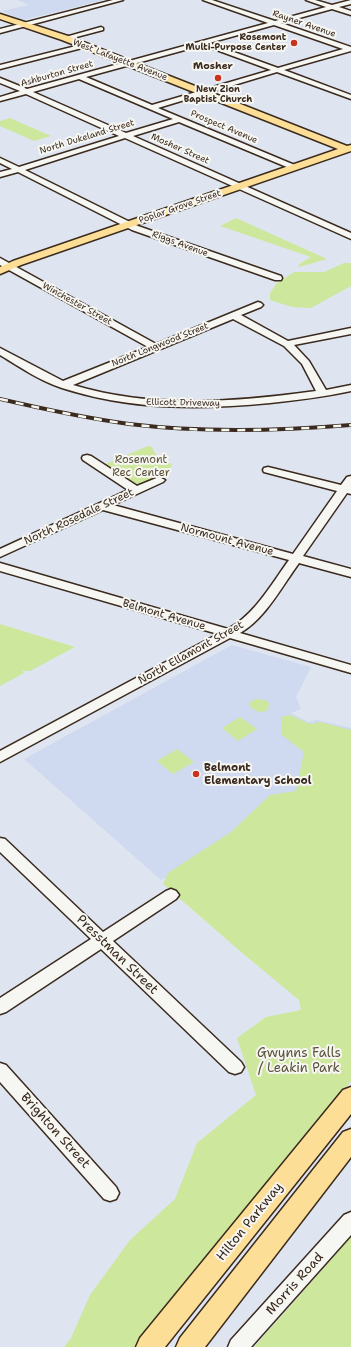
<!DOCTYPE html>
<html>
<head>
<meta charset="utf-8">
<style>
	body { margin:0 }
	canvas { display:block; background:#dfe5f0 }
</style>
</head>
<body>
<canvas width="351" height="1347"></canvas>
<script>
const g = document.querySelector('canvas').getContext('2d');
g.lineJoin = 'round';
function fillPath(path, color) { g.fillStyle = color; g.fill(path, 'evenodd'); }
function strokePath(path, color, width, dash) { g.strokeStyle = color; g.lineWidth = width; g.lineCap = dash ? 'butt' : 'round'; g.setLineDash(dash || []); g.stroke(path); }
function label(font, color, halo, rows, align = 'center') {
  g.font = font + ' "Shantell Sans",sans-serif'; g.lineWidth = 4; g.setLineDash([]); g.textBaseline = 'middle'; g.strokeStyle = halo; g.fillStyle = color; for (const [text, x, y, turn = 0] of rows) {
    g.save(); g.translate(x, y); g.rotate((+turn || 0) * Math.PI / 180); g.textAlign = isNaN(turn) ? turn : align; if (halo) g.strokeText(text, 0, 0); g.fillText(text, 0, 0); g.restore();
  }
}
const built = new Path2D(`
	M 17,0 L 104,0 L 23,20 L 2,11 L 29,5 Z
	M 232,645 L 311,667 L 296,697 L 301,709 L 291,713 L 308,722 L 317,720 L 351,728 L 351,789 L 242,836 L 161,880 L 24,759 Z`);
const green = new Path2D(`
	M 10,118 L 51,136 L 34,141 L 0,126 L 0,121 Z
	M 236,218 L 327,259 L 299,267 L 299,264 L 311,257 L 220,226 Z
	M 344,263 L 351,263 L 351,286 L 311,308 L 292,307 L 270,300 L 270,293 L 277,283 L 294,272 L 324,272 Z
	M 148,446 L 152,447 L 157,457 L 171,464 L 172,466 L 161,476 L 138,487 L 105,464 Z
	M 0,624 L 75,647 L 30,671 L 22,671 L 24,673 L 0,686 Z
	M 256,699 L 265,700 L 269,703 L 268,710 C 260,714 256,711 249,706 L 250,702 Z
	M 290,715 L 310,724 L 320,722 L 351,730 L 351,1081 L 134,1347 L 64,1347 L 71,1338 L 90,1295 L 130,1240 L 175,1199 L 197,1143 L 256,1095 L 237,1038 L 266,1017 L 301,1010 L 299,1000 L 241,952 L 163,884 L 168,873 L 231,832 L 270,795 L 296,791 L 304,752 L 282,735 L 281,717 Z
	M 240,717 L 257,729 L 238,741 L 222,728 Z
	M 177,749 L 194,762 L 173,774 L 157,761 Z
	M 351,1237 L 351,1347 L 254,1347 Z`);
const minor = new Path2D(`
	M 113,0 L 123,0 L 0,33 L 0,29 Z
	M 203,0 L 212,0 L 275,21 L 326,7 L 306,0 L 315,0 L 332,5 L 351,0 L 351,4 L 339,7 L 351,11 L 351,15 L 332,9 L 281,23 L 351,47 L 351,51 L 284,70 L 351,95 L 351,99 L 277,72 L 158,108 L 297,166 L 298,168 L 294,170 L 179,122 L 133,136 L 351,233 L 351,239 L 125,138 L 25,170 L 138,226 L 281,276 L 282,278 L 281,280 L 275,280 L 132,230 L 18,172 L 0,177 L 0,172 L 12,169 L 0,163 L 0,158 L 19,167 L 119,136 L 26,94 L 0,101 L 0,97 L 20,91 L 0,83 L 0,78 L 27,89 L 268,23 ZM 274,25 L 343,49 L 278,68 L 209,43 ZM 203,45 L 271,70 L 152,105 L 86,77 ZM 79,79 L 173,119 L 126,133 L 33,92 Z
	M 101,27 L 103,28 L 103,30 L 65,40 L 62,38 Z
	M 84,44 L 86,45 L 86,47 L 0,69 L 0,65 Z
	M 0,258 L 156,344 L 258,302 L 261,303 L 263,305 L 261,307 L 241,315 L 288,341 L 351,328 L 351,334 L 294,345 L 309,361 L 326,390 L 351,385 L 351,391 C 324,397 297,400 270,403 C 199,410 130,410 62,388 C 40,381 20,367 0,355 L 0,348 L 63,381 L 148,347 L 0,265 ZM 233,319 L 284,346 L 302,364 L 316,391 C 235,402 152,409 73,385 Z
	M 87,455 L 91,456 L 137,486 L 159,477 L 165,480 L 163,482 L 113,505 L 293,554 L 337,491 L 264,472 L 263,470 L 264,468 L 268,467 L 341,485 L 347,477 L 351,476 L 351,494 L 347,493 L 303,556 L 351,569 L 351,577 L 299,563 C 282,586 266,618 240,633 L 351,665 L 351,673 L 230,638 L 0,762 L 0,751 L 218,634 L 0,571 L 0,563 L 228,629 C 255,614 271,585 289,560 L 103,510 L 0,557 L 0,549 L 128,490 L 83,460 L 82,458 L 83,456 Z
	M 0,838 L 5,839 L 103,932 L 166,891 L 171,889 L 176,891 L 179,895 L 176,899 L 113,941 L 241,1062 L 244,1067 L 241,1072 L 235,1074 L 229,1072 L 101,949 L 6,1012 L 0,1014 L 0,998 L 91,939 L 0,852 Z
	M 0,1063 L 6,1065 L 116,1187 L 119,1193 L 116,1199 L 110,1201 L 104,1199 L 0,1082 Z
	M 351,1212 L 351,1235 L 251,1347 L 228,1347 L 231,1340 L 344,1215 Z`);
const major = new Path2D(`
	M 0,14 L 68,36 L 347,146 L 351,145 L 351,151 L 21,265 L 0,274 L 0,267 L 13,261 L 338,149 L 62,40 L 0,19 Z
	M 351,1087 L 351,1114 L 165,1347 L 136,1347 L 140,1338 L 343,1090 Z
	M 351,1129 L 351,1157 L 205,1347 L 176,1347 L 180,1338 L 343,1132 Z`);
const rail = new Path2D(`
	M 0,399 C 43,409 85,418 129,424 C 203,433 277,431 351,425`);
const markers = [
	[294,43,4,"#c8321e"],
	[218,78,4,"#c8321e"],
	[196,774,4,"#c8321e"]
];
const farStreetnames = [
	["Rayner Avenue",304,24,19],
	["West Lafayette Avenue",120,60,21],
	["Ashburton Street",57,74,-16],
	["Prospect Avenue",224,127,23],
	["North Dukeland Street",87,137,-17],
	["Mosher Street",180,149,24],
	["Poplar Grove Street",180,207,-19],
	["Riggs Avenue",180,244,20],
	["Winchester Street",77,304,29],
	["North Longwood Street",160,345,-22],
	["Ellicott Driveway",183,403,1]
];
const farPoinames = [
	["Rosemont",286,38],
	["Multi-Purpose Center",286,48],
	["New Zion",218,90,"center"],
	["Baptist Church",218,100,"center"]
];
const farNeighbourhoodnames = [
	["Mosher",213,66]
];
const parkNames = [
	["Rosemont",141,460],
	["Rec Center",141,473]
];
const streetNames = [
	["North Rosedale Street",79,517,-25],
	["Normount Avenue",227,540,15],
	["Belmont Avenue",164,615,16],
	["North Ellamont Street",191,653,-29]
];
const poiNames = [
	["Belmont",204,768],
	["Elementary School",204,781]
];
const nearStreetnames = [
	["Presstman Street",117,955,44],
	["Brighton Street",55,1131,48],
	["Hilton Parkway",250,1222,-51],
	["Morris Road",295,1284,-48]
];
const nearParknames = [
	["Gwynns Falls",299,1054],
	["/ Leakin Park",299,1069]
];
fillPath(built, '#cfd9ef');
fillPath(green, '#cde79d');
strokePath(minor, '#3b2a1e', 3);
strokePath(major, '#3b2a1e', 3);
fillPath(minor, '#f6f6f2');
fillPath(major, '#fdde96');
strokePath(rail, '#3b2a1e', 4);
strokePath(rail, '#f6f6f2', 2.5, [8]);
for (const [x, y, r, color] of markers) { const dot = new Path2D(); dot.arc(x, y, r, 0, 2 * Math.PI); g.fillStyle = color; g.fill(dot); strokePath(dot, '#f6f6f2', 1.5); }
label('9px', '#3b2a1e', '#f6f6f2', farStreetnames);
label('bold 9px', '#3b2a1e', '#f6f6f2', farPoinames, 'right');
label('bold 10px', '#3b2a1e', '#f6f6f2', farNeighbourhoodnames);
label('11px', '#585037', '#f6f6f2', parkNames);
label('11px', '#3b2a1e', '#f6f6f2', streetNames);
label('bold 11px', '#3b2a1e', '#f6f6f2', poiNames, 'left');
label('13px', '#3b2a1e', '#f6f6f2', nearStreetnames);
label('13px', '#585037', '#f6f6f2', nearParknames);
</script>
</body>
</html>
